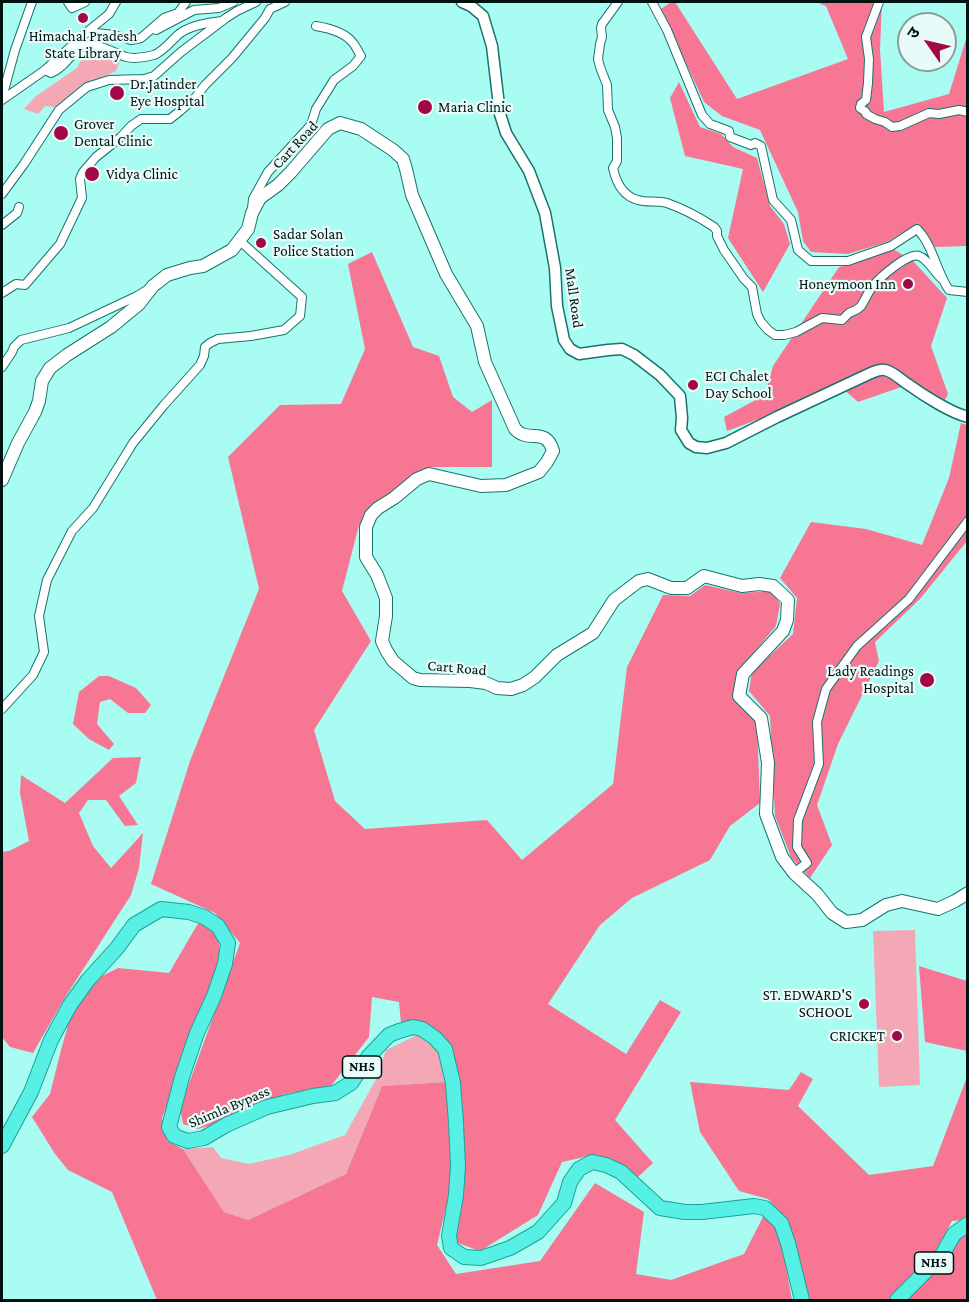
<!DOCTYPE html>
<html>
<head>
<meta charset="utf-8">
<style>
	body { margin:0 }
	#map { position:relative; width:969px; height:1302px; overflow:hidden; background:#a9fcf2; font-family:"Crimson Pro","Noto Sans Devanagari",serif }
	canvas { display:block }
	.frame { position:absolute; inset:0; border:3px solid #001311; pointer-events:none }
	.north { position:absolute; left:897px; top:12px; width:60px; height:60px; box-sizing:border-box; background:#e8fbf9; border:2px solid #8b9e9c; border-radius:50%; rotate:304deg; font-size:16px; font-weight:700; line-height:24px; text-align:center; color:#001311 }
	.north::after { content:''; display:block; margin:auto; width:21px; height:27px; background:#a20746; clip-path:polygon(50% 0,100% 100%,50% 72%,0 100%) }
</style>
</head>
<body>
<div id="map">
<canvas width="969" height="1302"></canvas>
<div class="frame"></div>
<div class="north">उ</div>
</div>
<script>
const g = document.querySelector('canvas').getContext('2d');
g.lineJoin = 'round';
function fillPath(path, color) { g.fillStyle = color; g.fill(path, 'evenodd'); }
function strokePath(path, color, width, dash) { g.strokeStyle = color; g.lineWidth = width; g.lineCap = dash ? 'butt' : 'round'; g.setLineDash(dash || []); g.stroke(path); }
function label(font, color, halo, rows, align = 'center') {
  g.font = font + ' "Crimson Pro",serif'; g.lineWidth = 4.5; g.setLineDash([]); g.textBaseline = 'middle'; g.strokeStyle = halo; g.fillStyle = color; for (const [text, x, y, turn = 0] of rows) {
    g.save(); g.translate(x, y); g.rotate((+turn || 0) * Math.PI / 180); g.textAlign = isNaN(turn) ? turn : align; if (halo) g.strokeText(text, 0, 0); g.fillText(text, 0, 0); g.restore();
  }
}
const green = new Path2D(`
	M 101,49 L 116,54 L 120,61 L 116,71 L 86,85 L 56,107 L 45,106 L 38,114 L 24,109 L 36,96 L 77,68 L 83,57 L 90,52 Z
	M 915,930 L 920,1085 L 879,1087 L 873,931 Z
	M 417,1035 L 437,1049 L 447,1082 L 382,1086 L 346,1174 L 248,1220 L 224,1212 L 183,1149 L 213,1147 L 221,1158 L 249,1164 L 289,1155 L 345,1135 L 375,1081 L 386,1050 Z`);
const forest = new Path2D(`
	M 671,2 L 675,2 L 737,99 L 848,59 L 826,6 L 816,2 L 882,2 L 880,49 L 884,112 L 949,94 L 967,36 L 967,246 L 935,247 L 918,223 L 887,242 L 848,254 L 811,252 L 803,241 L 798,212 L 760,130 L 722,116 L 704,102 L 661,9 Z
	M 679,82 L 700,127 L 721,134 L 733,147 L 757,158 L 770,206 L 784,224 L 790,244 L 763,292 L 728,238 L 743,169 L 685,156 L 670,98 Z
	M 893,249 L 913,261 L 947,298 L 931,346 L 948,394 L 945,400 L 913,383 L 858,402 L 849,394 L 838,385 L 775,413 L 727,431 L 724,417 L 765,395 L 773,366 L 839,267 L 853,264 Z
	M 372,252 L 413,347 L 439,356 L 453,397 L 472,412 L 492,400 L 492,467 L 429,467 L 369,509 L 359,525 L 342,591 L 371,641 L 314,730 L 335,801 L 365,829 L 487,820 L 522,860 L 613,784 L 627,667 L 663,595 L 690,596 L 705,585 L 741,593 L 772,591 L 780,604 L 776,626 L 739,670 L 734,697 L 757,721 L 760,803 L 730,826 L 710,860 L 632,898 L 600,925 L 548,1004 L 626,1054 L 660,1000 L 681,1012 L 615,1120 L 653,1163 L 638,1177 L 614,1160 L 593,1155 L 562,1162 L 538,1215 L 480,1251 L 455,1242 L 455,1228 L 464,1180 L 460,1086 L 446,1044 L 423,1022 L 401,1023 L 399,1002 L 372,997 L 369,1037 L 331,1086 L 285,1094 L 226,1121 L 198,1129 L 183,1124 L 180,1108 L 240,943 L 215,913 L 151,884 L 190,761 L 259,589 L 228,457 L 280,405 L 341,404 L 365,349 L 348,264 Z
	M 961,423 L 967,425 L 967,541 L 920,599 L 875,642 L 879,661 L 838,744 L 817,805 L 832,845 L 810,878 L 791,857 L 775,816 L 770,716 L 749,691 L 752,672 L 793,634 L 797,598 L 780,578 L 811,522 L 866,529 L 922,545 L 949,478 Z
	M 99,676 L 109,676 L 136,688 L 151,705 L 145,713 L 128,713 L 110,699 L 100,702 L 97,724 L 114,744 L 109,750 L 89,739 L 73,724 L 79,692 Z
	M 141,757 L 136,783 L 119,796 L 138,825 L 125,826 L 106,800 L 88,800 L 79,813 L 93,846 L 111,868 L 143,833 L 139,868 L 131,895 L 64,999 L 33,1053 L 10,1047 L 2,1037 L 2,852 L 9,851 L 29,841 L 20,793 L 21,775 L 65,803 L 113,758 Z
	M 200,920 L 218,936 L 221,964 L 162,1118 L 167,1141 L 183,1149 L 224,1212 L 248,1220 L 346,1174 L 382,1086 L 447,1082 L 451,1187 L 437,1245 L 456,1274 L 540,1261 L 595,1183 L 644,1212 L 636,1274 L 671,1280 L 744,1254 L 764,1215 L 779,1229 L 792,1300 L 157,1300 L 112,1192 L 68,1170 L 55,1154 L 32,1117 L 50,1094 L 61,1050 L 71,1014 L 98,978 L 118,968 L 169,973 Z
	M 919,966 L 967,981 L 967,1051 L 925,1042 Z
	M 801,1072 L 813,1079 L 798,1106 L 869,1175 L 933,1166 L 967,1077 L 967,1220 L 952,1221 L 932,1258 L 889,1300 L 809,1300 L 787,1220 L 768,1199 L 739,1191 L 700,1132 L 690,1082 L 789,1090 Z
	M 967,1227 L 967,1300 L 902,1300 L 956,1237 Z`);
const minor = new Path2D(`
	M 68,2 L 72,8 L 85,2
	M 618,2 L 602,24 L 601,28 L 602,37 L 600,44 L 598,59 L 600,67 L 607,85 L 608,110 L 615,127 L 617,138 L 617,161 L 613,168 C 616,182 622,196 638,200 C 647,203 657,200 667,203 C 684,209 699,217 714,227 L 717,231 L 717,236 L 724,250 L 744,279 L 752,287 L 757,314 L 761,322 L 768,330 L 775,335 L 784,335 L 796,332 L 822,318 L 842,320 C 843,319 848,314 849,313 C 853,311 858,310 861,306 C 865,300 868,292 873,286 C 880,277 909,252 919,256 C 928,259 934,272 942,279
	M 652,2 L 667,30 L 702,115 L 710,124 L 729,131 L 730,137 L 751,145 L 755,143 L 761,146 L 773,200 L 791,220 L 798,250 L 811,261 L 848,261 L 891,246 L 917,229 C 933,245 936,271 949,290 L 968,292
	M 879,2 L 866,37 L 869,59 L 868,83 L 866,100 L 861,104 L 860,108 L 866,112 L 866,114 L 875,119 L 885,122 L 892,127 L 900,126 L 929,113 L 939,114 L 959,110 L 968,112
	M 156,30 L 194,10 L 219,8 L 233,2
	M 87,32 L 114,35 L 131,40 L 141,38 L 164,18 L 178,13 L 186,2
	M 45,70 L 51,73 C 66,67 70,53 82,47 C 97,41 113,53 126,57 C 134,59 146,57 154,55 C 164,51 171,41 179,34 C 189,26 209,22 222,21
	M 2,98 L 15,50 L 32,2
	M 2,100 L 45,70 L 87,32 L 109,14 L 116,2
	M 2,194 L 24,164 L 59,110 L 87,87 L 109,80 L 144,79 L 154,76 L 181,52 L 226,18 L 237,11 L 256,2
	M 252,209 L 253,199 L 268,172 L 311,125 L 316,109 L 334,80 L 353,66 L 361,56 C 358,52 356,46 353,43 C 345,32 328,28 316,26
	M 2,225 L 17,213 L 19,207
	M 2,293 L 16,284 L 25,285 L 60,244 L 82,198 L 80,179 L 83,172 L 96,157 L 121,137 L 131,126 L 141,119 L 170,119 L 180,111 L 195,98 L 205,85 L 232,58 L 265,18 L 270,9 L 285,2
	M 2,367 L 12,352 L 14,347 L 21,340 L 69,328 L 137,296 L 147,290
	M 2,709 L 33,675 L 44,652 L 39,616 L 47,580 L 72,531 L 93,508 L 133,443 L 164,405 L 200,365 L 204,356 L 205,347 L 210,343 L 218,339 L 251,336 L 284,330 L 300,316 L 302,297 L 240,241
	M 794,873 L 807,863 L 797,847 L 798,820 L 819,764 L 817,722 L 826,689 L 857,646 L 909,599 L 968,521`);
const tertiary = new Path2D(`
	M 462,2 L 471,6 L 483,16 L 492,46 L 500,114 L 506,133 L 529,171 L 545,213 L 555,268 L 557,306 L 564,340 L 570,349 L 579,354 L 608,350 L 622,349 L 634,355 L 660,375 L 680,396 L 682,418 L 681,430 L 689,443 L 696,447 L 707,448 L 726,443 L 777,417 L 871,373 C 876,371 880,369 885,370 C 894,372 901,380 909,385 C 923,395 951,413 968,417`);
const secondary = new Path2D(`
	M 2,480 L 18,443 L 35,412 L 39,401 L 42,381 L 50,368 L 67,355 L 111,327 L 139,304 L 153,286 L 167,275 L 190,268 L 203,266 L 232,250 L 248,229 L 252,213 L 260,198 L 278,185 L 291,172 L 328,129 L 340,123 L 361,129 L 393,150 L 403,159 L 406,169 L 412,195 L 446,274 L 477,326 L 485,362 L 515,429 C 529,444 546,426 553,451 L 547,462 L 539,472 L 506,485 L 481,486 L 429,474 L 417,479 L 394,498 L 378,508 L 371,515 L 366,527 L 366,557 L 377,575 L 386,598 L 386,616 L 382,641 L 386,650 L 393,661 L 413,678 L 420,680 L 470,681 L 486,683 L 497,688 L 511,689 L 523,685 L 535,677 L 557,655 L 593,633 L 614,600 L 639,581 L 648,579 L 671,588 L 687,588 L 704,576 L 742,586 L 759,584 L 773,586 L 788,600 L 787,620 L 783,631 L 743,674 L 739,696 L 761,718 L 768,763 L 766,814 L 782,857 L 794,873 L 817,894 L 832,913 L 846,922 L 862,920 L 886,905 L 902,901 L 938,909 L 955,901 L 968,893`);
const trunk = new Path2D(`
	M 2,1146 L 31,1092 L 51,1040 L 70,1005 L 88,980 L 117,948 L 134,925 L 161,909 L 189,912 L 204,917 L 218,926 L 228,943 L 225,964 L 214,996 L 197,1033 L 182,1077 L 169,1127 L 174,1136 L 188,1141 L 204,1138 L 226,1125 L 267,1107 L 313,1096 L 335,1093 L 351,1083 L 369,1056 L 389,1035 L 399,1031 L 413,1027 L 422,1029 L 435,1038 L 445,1049 L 453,1083 L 456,1123 L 458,1166 L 456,1195 L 449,1236 L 451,1248 L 464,1257 L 481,1258 L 510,1248 L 538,1232 L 564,1203 L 570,1182 L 579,1169 L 592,1162 L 606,1165 L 621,1172 L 660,1208 L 685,1212 L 702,1212 L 754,1206 L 765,1208 L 781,1223 L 788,1243 L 802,1300
	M 897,1300 L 942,1255 L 954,1234 L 968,1224`);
const markers = [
	[83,18,6,"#a20746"],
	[117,93,8,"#a20746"],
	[425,107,8,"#a20746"],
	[61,133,8,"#a20746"],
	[92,174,8,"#a20746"],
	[261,243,6,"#a20746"],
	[908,284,6,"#a20746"],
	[693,385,6,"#a20746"],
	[927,680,8,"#a20746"],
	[864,1004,6,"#a20746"],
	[897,1036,6,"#a20746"]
];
const shields = [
	[362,1067,39],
	[934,1263,39]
];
const shieldNames = [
	["NH5",362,1067],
	["NH5",934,1263]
];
const poiNames = [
	["Himachal Pradesh",83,36,"center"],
	["State Library",83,53,"center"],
	["Dr.Jatinder",130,84],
	["Eye Hospital",130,101],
	["Maria Clinic",438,107],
	["Grover",74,124],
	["Dental Clinic",74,141],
	["Vidya Clinic",106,174],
	["Sadar Solan",273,234],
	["Police Station",273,251],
	["Honeymoon Inn",896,284,"right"],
	["ECI Chalet",705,376],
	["Day School",705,393],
	["Lady Readings",914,671,"right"],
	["Hospital",914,688,"right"],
	["ST. EDWARD'S",852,995,"right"],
	["SCHOOL",852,1012,"right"],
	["CRICKET",885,1036,"right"]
];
const streetNames = [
	["Cart Road",295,145,-47],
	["Mall Road",574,298,82],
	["Cart Road",457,668,5],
	["Shimla Bypass",229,1107,-23]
];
fillPath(green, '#f4a8b6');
fillPath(forest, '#f67694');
strokePath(minor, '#18736c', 10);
strokePath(tertiary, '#18736c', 13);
strokePath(secondary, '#18736c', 14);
strokePath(trunk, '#1da096', 16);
strokePath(minor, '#fff', 8);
strokePath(tertiary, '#fff', 10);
strokePath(secondary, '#fff', 12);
strokePath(trunk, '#57f0e4', 14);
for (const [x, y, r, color] of markers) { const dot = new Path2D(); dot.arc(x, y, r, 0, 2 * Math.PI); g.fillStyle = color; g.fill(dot); strokePath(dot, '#e8fbf9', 2); }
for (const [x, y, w] of shields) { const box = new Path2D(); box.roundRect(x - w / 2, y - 11, w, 22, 4.5); g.fillStyle = '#e8fbf9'; g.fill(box); strokePath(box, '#001311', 1.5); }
label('bold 14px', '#001311', null, shieldNames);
label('15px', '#001311', '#e8fbf9', poiNames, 'left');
label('15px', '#001311', '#e8fbf9', streetNames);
</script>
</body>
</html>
